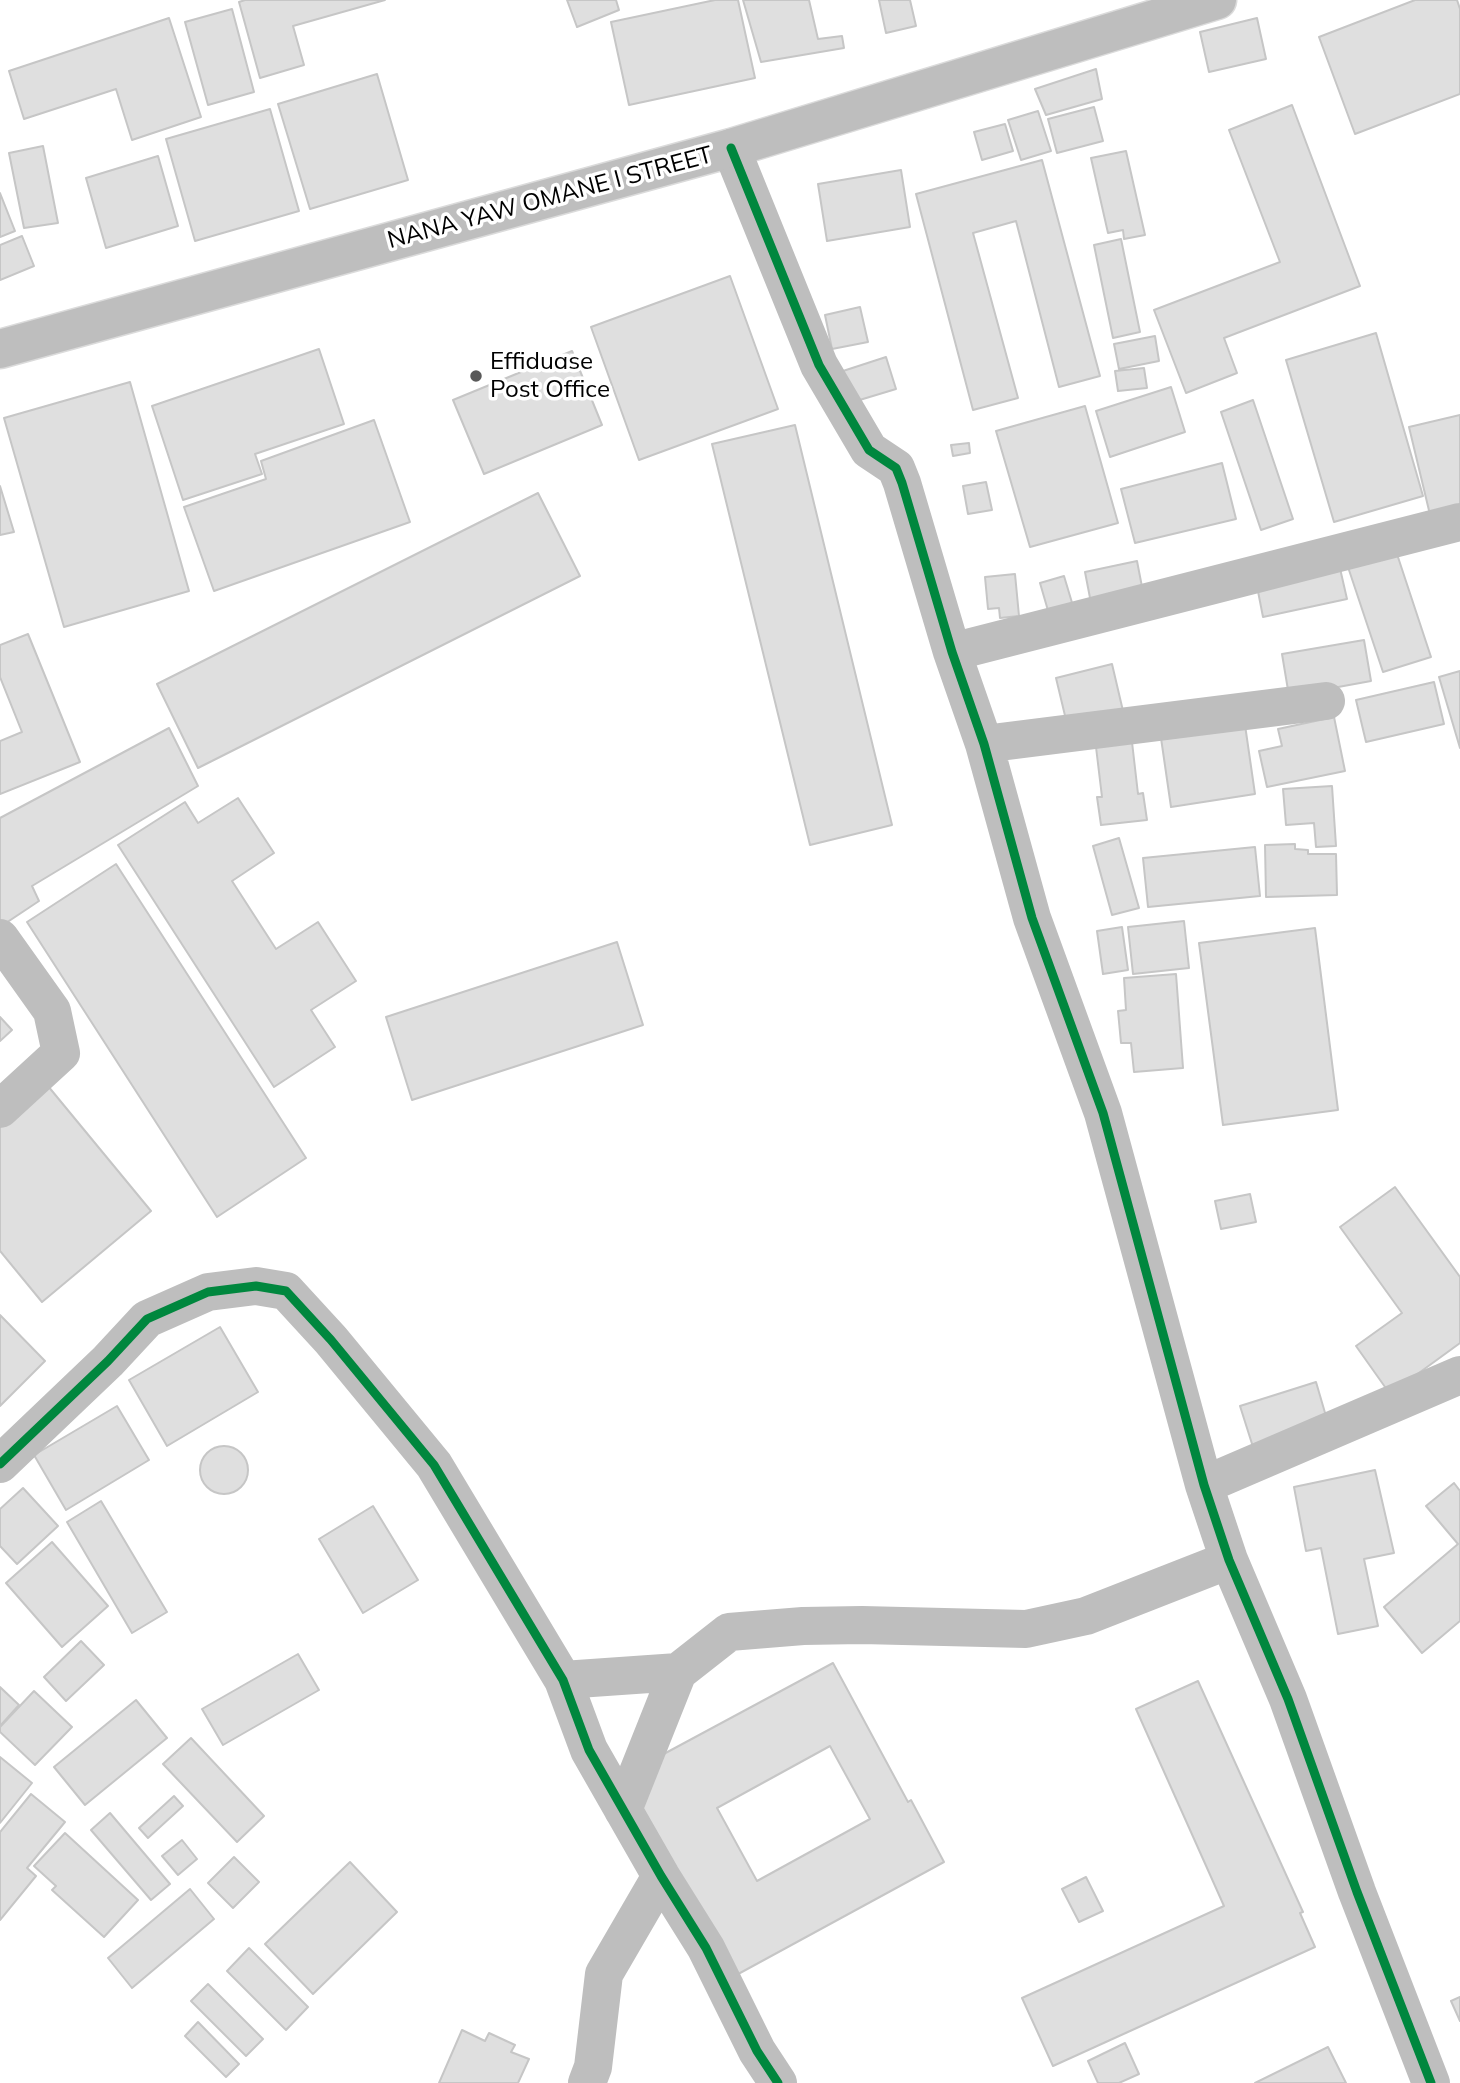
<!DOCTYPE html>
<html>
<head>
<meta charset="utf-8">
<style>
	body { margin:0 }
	canvas { display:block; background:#fff }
</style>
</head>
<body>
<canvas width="1460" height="2083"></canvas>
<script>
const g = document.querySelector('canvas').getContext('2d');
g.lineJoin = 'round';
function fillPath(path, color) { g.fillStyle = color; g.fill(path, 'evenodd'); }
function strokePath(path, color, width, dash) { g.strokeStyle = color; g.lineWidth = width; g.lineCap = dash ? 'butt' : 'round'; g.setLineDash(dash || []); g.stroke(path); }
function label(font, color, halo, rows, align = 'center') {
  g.font = font + ' Mulish,sans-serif'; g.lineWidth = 7; g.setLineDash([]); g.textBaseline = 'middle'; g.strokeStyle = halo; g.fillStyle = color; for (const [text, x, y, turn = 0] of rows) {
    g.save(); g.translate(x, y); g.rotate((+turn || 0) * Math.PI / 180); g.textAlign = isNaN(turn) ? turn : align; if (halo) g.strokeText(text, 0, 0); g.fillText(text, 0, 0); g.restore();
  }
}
const building = new Path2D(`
	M 245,0 L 385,0 L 293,26 L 304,65 L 260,78 L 239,2 Z
	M 567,0 L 616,0 L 619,10 L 577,27 Z
	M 715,0 L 738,0 L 755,78 L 629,105 L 611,22 Z
	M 743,0 L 809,0 L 818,39 L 842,36 L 844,48 L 761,62 Z
	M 879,0 L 910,0 L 916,26 L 886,33 Z
	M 1415,0 L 1457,0 L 1460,9 L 1460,94 L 1355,134 L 1319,37 Z
	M 232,9 L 254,92 L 208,105 L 185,22 Z
	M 169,18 L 201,117 L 132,140 L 116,89 L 24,119 L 9,71 Z
	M 1257,18 L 1266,59 L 1209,72 L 1200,32 Z
	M 1096,69 L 1102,99 L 1046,115 L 1035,89 Z
	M 377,74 L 408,180 L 310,209 L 278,104 Z
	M 1292,105 L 1360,286 L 1224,338 L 1237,373 L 1186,393 L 1154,310 L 1280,262 L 1229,130 Z
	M 1094,107 L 1103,141 L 1057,153 L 1048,119 Z
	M 270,109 L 299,211 L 195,241 L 166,139 Z
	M 1038,111 L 1051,151 L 1021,160 L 1008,120 Z
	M 1005,124 L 1013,151 L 982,160 L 974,132 Z
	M 43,146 L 58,223 L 24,228 L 9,153 Z
	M 1126,151 L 1145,235 L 1124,239 L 1123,230 L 1108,233 L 1091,158 Z
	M 158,156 L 178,226 L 106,248 L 86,178 Z
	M 1042,160 L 1100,376 L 1059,387 L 1016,221 L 973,233 L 1018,398 L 973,410 L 916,194 Z
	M 901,170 L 910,227 L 827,241 L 818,184 Z
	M 0,193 L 15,231 L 0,237 Z
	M 22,236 L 34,266 L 0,280 L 0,245 Z
	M 1121,239 L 1140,332 L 1113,338 L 1094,245 Z
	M 730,276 L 778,409 L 639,460 L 591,327 Z
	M 860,307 L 868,342 L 832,349 L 825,315 Z
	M 1376,333 L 1423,496 L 1334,522 L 1286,360 Z
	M 1155,336 L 1159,361 L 1119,369 L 1114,344 Z
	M 319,349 L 344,424 L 255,454 L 262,474 L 183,500 L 152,406 Z
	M 572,351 L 602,425 L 484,474 L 453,400 Z
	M 886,357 L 896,389 L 853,402 L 843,371 Z
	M 1144,368 L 1147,388 L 1118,391 L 1115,371 Z
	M 130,382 L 189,591 L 64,627 L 4,418 Z
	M 1171,387 L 1185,432 L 1110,457 L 1096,411 Z
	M 1253,400 L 1293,519 L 1261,530 L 1221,412 Z
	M 1085,406 L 1118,523 L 1030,547 L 996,431 Z
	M 1460,415 L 1460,516 L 1432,523 L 1409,427 Z
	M 374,420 L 410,522 L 214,591 L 184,507 L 266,479 L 261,461 Z
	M 795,425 L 892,825 L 810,845 L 712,444 Z
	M 969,443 L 970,453 L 953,456 L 951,445 Z
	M 1222,463 L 1236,519 L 1135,543 L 1121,489 Z
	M 986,482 L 992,510 L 968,514 L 963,486 Z
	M 0,486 L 14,532 L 0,535 Z
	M 538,493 L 580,576 L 198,768 L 157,684 Z
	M 1394,545 L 1431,657 L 1383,672 L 1346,561 Z
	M 1137,561 L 1143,592 L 1091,603 L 1085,572 Z
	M 1339,564 L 1347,599 L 1263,617 L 1256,581 Z
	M 1015,574 L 1019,616 L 1000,618 L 999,608 L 988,609 L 985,577 Z
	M 1064,576 L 1073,606 L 1049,614 L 1040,583 Z
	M 28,634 L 80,762 L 0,794 L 0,741 L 22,732 L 0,677 L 0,645 Z
	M 1364,640 L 1371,681 L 1289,696 L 1282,654 Z
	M 1112,664 L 1123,711 L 1067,724 L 1056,678 Z
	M 1460,671 L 1460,748 L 1439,677 Z
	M 1434,682 L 1444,724 L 1366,742 L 1356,700 Z
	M 1334,717 L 1345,771 L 1267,787 L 1259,751 L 1282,746 L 1278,729 Z
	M 1245,725 L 1255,794 L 1171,807 L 1161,738 Z
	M 169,728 L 198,786 L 32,886 L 39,901 L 0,927 L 0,818 Z
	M 1132,742 L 1138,794 L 1143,793 L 1147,820 L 1101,825 L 1097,797 L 1102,797 L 1096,747 Z
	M 1332,786 L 1336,846 L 1316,847 L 1314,823 L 1286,825 L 1283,789 Z
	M 238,798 L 274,853 L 232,881 L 276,949 L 318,922 L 356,981 L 311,1010 L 335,1047 L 274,1087 L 118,845 L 185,802 L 198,823 Z
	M 1119,838 L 1139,908 L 1112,915 L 1093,846 Z
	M 1295,844 L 1295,849 L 1308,850 L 1308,854 L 1336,854 L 1337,895 L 1266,897 L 1265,845 Z
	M 1255,847 L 1260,896 L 1148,907 L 1143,858 Z
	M 116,864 L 306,1158 L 217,1217 L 27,922 Z
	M 1184,921 L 1189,968 L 1133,974 L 1128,927 Z
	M 1122,927 L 1128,970 L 1103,974 L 1097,931 Z
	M 1315,928 L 1338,1110 L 1223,1125 L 1199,943 Z
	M 617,942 L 643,1025 L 412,1100 L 386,1017 Z
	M 1176,974 L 1183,1068 L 1134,1072 L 1131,1043 L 1121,1043 L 1118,1011 L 1126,1010 L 1124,978 Z
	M 0,1017 L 12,1030 L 0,1041 Z
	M 43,1080 L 151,1211 L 42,1302 L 0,1251 L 0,1116 Z
	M 1395,1187 L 1460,1277 L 1460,1343 L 1390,1394 L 1356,1346 L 1402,1313 L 1340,1227 Z
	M 1250,1194 L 1256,1222 L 1221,1229 L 1215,1201 Z
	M 0,1315 L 45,1361 L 0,1406 Z
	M 220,1327 L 258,1392 L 167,1446 L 129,1380 Z
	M 1316,1382 L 1328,1423 L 1253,1447 L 1240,1406 Z
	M 117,1406 L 149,1460 L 66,1510 L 34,1455 Z
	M200 1470a24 24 0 1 1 48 0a24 24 0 1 1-48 0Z
	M 1375,1470 L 1394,1553 L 1364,1559 L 1378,1626 L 1338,1634 L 1321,1548 L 1306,1551 L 1294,1487 Z
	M 1454,1483 L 1460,1491 L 1460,1621 L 1422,1653 L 1384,1607 L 1458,1544 L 1426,1506 Z
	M 23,1488 L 58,1526 L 17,1564 L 0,1546 L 0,1509 Z
	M 101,1501 L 167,1612 L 132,1633 L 67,1522 Z
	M 373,1506 L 418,1580 L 363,1613 L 319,1539 Z
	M 52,1542 L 108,1606 L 62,1647 L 6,1583 Z
	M 81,1641 L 104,1665 L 66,1701 L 44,1677 Z
	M 298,1654 L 319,1690 L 223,1745 L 202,1709 Z
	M 833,1663 L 908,1802 L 911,1800 L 944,1862 L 729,1979 L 621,1777 ZM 830,1746 L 870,1819 L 757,1881 L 717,1808 Z
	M 1198,1681 L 1303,1912 L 1300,1913 L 1315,1947 L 1053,2066 L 1022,1998 L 1224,1906 L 1136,1709 Z
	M 0,1687 L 19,1705 L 0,1726 Z
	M 34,1691 L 72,1727 L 35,1765 L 0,1732 L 0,1727 Z
	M 136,1700 L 167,1738 L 85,1805 L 54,1767 Z
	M 191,1738 L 264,1816 L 237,1842 L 163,1764 Z
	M 0,1757 L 32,1783 L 0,1823 Z
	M 31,1794 L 65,1822 L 27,1868 L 36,1876 L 0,1920 L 0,1832 Z
	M 174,1796 L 183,1806 L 148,1838 L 139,1828 Z
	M 110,1813 L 170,1884 L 151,1900 L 91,1830 Z
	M 65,1833 L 138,1900 L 104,1937 L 52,1890 L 56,1886 L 34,1866 Z
	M 182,1840 L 197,1859 L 178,1875 L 162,1856 Z
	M 234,1857 L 259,1882 L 233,1908 L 208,1883 Z
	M 350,1862 L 397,1912 L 313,1994 L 265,1944 Z
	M 1086,1877 L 1103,1911 L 1079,1922 L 1062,1889 Z
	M 190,1889 L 214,1919 L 132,1988 L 108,1958 Z
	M 249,1948 L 308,2007 L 286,2030 L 227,1971 Z
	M 208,1984 L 263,2039 L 246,2056 L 191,2001 Z
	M 1460,1997 L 1460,2021 L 1451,2001 Z
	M 198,2022 L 239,2064 L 226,2077 L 185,2036 Z
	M 462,2030 L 485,2041 L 489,2033 L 515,2045 L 511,2052 L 529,2059 L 518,2083 L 439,2083 Z
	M 1125,2043 L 1139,2074 L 1119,2083 L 1098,2083 L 1088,2061 Z
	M 1328,2047 L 1346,2083 L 1255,2083 Z`);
const minor = new Path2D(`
	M 731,148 L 819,365 L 869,450 L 896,468 L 902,483 L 952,652 L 984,744 L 1032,918 L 1103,1113 L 1204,1485 L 1229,1560 L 1288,1699 L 1357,1892 L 1431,2083
	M 952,652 L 1460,522
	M 984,744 L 1326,701
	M 0,938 L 52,1011 L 61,1053 L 0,1109
	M 0,1464 L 108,1361 L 147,1319 L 208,1292 L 256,1286 L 286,1291 L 331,1340 L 434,1465 L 563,1680 L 589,1750 L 661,1876 L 706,1948 L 757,2051 L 778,2083
	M 1204,1485 L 1460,1375
	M 563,1680 L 678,1672
	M 623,1810 L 678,1672 L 729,1632 L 803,1626 L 862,1625 L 1026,1629 L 1086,1616 L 1229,1560
	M 587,2083 L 593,2067 L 604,1974 L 661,1876`);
const primary = new Path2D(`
	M 0,349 L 731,148 L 1217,0`);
const cycleway = new Path2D(`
	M 731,148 L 819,365 L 869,450 L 896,468 L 902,483 L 952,652 L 984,744 L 1032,918 L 1103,1113 L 1204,1485 L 1229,1560 L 1288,1699 L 1357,1892 L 1431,2083
	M 0,1464 L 108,1361 L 147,1319 L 208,1292 L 256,1286 L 286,1291 L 331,1340 L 434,1465 L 563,1680 L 589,1750 L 661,1876 L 706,1948 L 757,2051 L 778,2083`);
const markers = [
	[476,376,7,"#595959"]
];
const streetNames = [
	["NANA YAW OMANE I STREET",550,198,-15]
];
const poiNames = [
	["Effiduase",490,362],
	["Post Office",490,390]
];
fillPath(building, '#dfdfdf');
strokePath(building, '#c6c6c6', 2);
strokePath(primary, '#dbdbdb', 41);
strokePath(minor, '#bebebe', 38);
strokePath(primary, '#bebebe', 38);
strokePath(cycleway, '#00873e', 9);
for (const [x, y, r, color] of markers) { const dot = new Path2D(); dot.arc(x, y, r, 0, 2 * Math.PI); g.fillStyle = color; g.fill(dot); strokePath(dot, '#fff', 2.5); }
label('24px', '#000', '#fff', streetNames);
label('24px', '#000', '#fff', poiNames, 'left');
</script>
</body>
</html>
